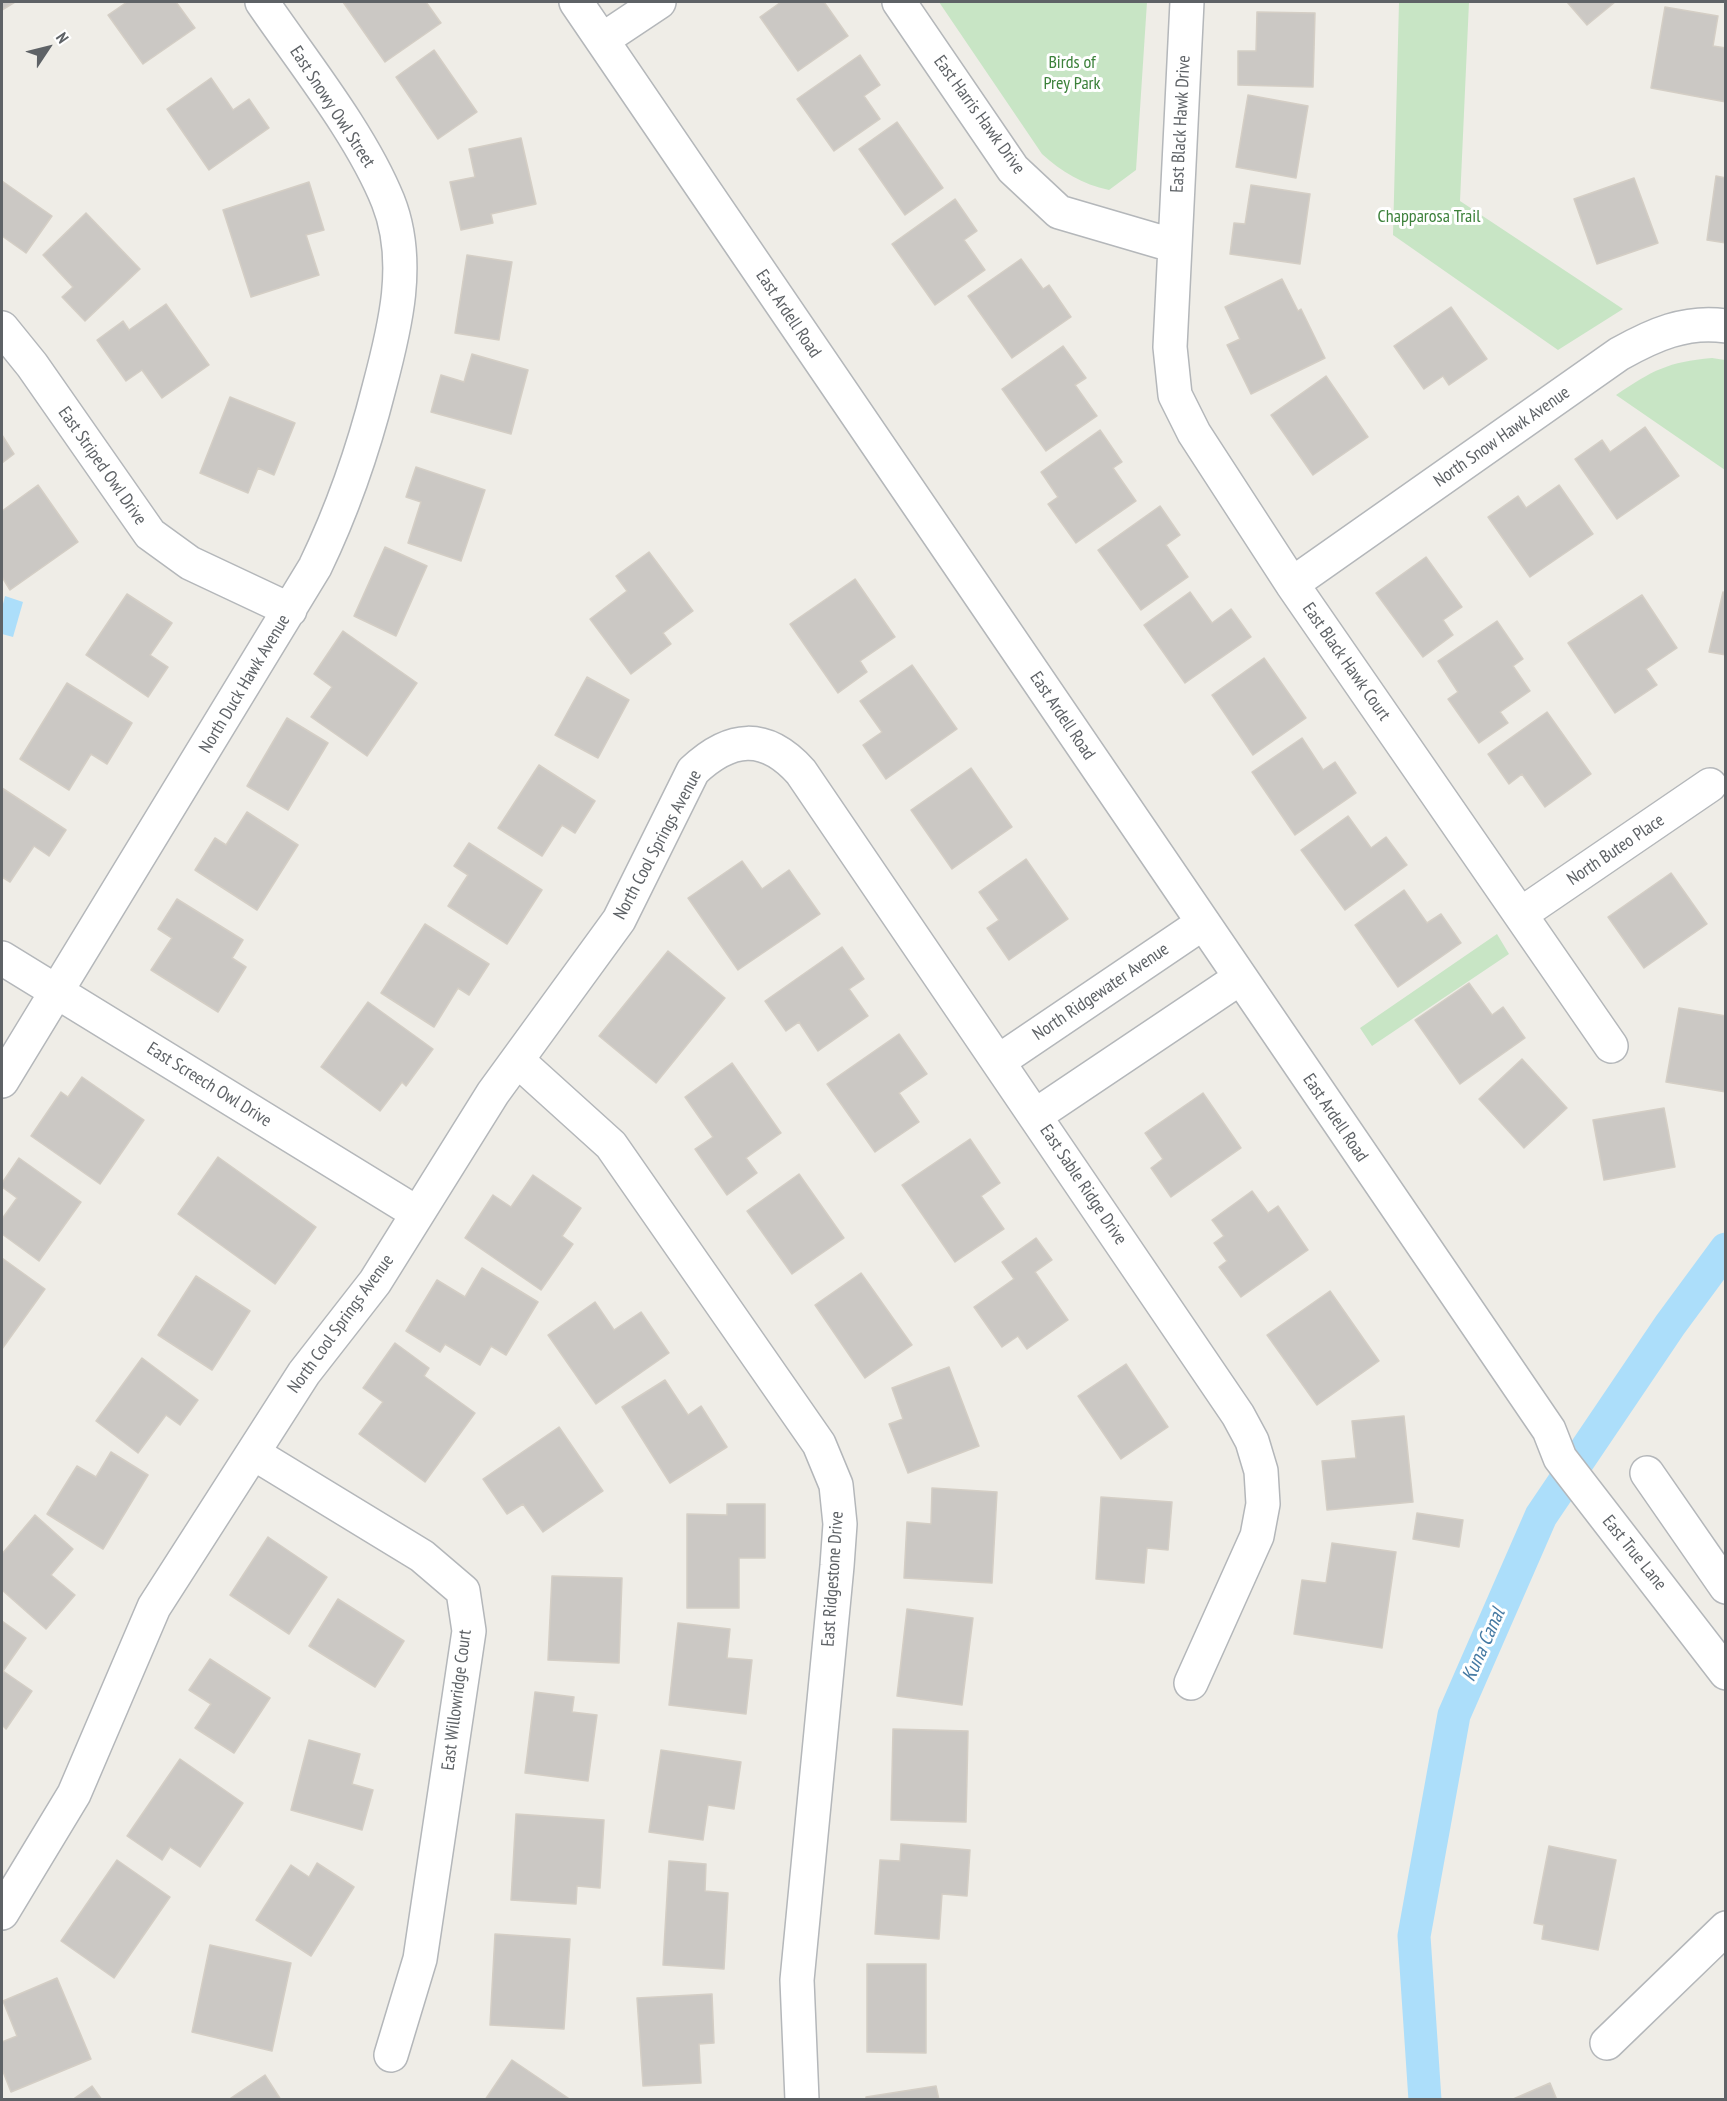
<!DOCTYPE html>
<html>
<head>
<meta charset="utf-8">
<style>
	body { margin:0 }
	#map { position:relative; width:1727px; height:2101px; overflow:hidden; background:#efede7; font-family:"PT Sans Narrow",sans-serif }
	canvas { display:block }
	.frame { position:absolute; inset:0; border:3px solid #5e6266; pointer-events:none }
	.north { position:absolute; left:18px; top:18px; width:60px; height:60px; -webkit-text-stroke:4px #fff; paint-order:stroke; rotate:55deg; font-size:16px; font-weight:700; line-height:24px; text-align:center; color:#5e6266 }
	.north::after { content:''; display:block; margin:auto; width:21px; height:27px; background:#5e6266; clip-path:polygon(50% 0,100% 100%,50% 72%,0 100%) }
</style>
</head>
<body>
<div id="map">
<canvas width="1727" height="2101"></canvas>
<div class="frame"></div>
<div class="north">N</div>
</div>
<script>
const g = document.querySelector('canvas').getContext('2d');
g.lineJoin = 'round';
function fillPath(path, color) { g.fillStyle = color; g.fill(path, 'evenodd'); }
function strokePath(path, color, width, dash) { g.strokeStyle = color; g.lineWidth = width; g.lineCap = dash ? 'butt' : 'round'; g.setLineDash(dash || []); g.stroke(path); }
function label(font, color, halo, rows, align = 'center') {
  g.font = font + ' "PT Sans Narrow",sans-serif'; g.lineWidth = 6; g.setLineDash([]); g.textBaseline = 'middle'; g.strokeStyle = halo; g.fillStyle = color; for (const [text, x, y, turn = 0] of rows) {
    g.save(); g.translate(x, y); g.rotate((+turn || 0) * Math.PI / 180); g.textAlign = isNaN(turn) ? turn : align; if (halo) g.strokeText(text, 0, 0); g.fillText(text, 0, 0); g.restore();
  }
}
const green = new Path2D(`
	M 939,2 L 1147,2 L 1136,170 L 1109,190 C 1082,184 1062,172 1042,154 Z
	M 1399,2 L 1469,2 L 1460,201 L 1623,309 L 1558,350 L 1393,235 Z
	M 1712,358 L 1725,360 L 1725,470 L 1616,395 C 1653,370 1668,362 1712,358 Z
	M 1497,934 L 1509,954 L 1372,1046 L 1360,1028 Z`);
const water = new Path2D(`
	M 5,596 L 23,602 L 13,637 L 2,634 L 2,608 Z`);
const canal = new Path2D(`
	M 1425,2100 L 1414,1936 L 1454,1715 L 1541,1516 L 1670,1325 L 1726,1249`);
const building = new Path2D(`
	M 2,2 L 15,2 L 2,10 Z
	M 127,2 L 176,2 L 195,28 L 143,64 L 108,15 Z
	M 343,2 L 426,2 L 441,23 L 385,62 Z
	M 781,2 L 824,2 L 848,36 L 798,71 L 760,17 Z
	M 1567,2 L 1615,2 L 1587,25 Z
	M 1665,7 L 1718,16 L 1713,46 L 1726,48 L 1726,102 L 1651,88 Z
	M 1257,12 L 1315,13 L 1313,87 L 1238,85 L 1238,51 L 1256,51 Z
	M 434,50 L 477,112 L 438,139 L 396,77 Z
	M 860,55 L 880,85 L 864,96 L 880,119 L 834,151 L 797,99 Z
	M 211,78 L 233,110 L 249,99 L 269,128 L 209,170 L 167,109 Z
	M 1248,95 L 1308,106 L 1296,178 L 1236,167 Z
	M 897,122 L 943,188 L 905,215 L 859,149 Z
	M 521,138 L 536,204 L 491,214 L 493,223 L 461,230 L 450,182 L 475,177 L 469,149 Z
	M 1716,176 L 1726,178 L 1726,243 L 1707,240 Z
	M 1634,178 L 1658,243 L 1597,264 L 1574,199 Z
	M 2,181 L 52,216 L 26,253 L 2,236 Z
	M 309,182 L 324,230 L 306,235 L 319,275 L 251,297 L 223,210 Z
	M 1251,185 L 1310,194 L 1300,264 L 1230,254 L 1234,223 L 1245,224 Z
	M 955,199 L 977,231 L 964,240 L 985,270 L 935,305 L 892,244 Z
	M 86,213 L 140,269 L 85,321 L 62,297 L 73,287 L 43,255 Z
	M 467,255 L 512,262 L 499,340 L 455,333 Z
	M 1021,259 L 1043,289 L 1049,285 L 1071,317 L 1012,358 L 968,296 Z
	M 1282,279 L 1298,311 L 1301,309 L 1325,358 L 1251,394 L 1227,345 L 1240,339 L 1225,307 Z
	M 166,304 L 209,365 L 162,398 L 142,370 L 126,381 L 97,340 L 123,321 L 129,330 Z
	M 1451,307 L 1487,359 L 1449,385 L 1443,376 L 1424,389 L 1394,346 Z
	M 1063,346 L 1086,378 L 1075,385 L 1097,416 L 1046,451 L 1002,389 Z
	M 472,354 L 528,370 L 511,434 L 431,412 L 441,375 L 464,382 Z
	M 1326,376 L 1368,437 L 1313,475 L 1271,415 Z
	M 230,397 L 295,423 L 274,475 L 258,468 L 248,493 L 200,473 Z
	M 1645,427 L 1679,476 L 1617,519 L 1575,459 L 1602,440 L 1610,452 Z
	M 1100,430 L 1122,462 L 1113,468 L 1136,501 L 1076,543 L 1048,504 L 1058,497 L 1041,472 Z
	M 2,435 L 14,454 L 2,463 Z
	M 416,467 L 485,490 L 461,561 L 408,543 L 421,502 L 406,497 Z
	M 38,485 L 78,542 L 10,590 L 2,577 L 2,511 Z
	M 1559,485 L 1593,534 L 1530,577 L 1488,517 L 1518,496 L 1526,508 Z
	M 1160,506 L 1180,535 L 1166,545 L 1188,577 L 1141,610 L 1098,550 Z
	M 385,547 L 427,566 L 396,636 L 354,616 Z
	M 649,552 L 693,611 L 663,633 L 671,644 L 631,674 L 590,619 L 627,591 L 616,576 Z
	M 1426,557 L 1462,607 L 1443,620 L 1453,635 L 1423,657 L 1376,593 Z
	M 855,579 L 895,637 L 860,661 L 867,672 L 838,693 L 790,624 Z
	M 1190,592 L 1212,623 L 1231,609 L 1251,637 L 1185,683 L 1144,625 Z
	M 1723,592 L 1726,593 L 1726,655 L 1709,652 Z
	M 127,594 L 172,623 L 150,655 L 168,667 L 148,697 L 86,655 Z
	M 1642,595 L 1677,648 L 1646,669 L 1657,685 L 1615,713 L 1568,643 Z
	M 1497,621 L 1523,659 L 1513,666 L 1530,691 L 1500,712 L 1508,723 L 1479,743 L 1448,699 L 1458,692 L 1438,661 Z
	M 343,631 L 417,683 L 367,756 L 311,717 L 332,687 L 314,674 Z
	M 1264,658 L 1306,718 L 1253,755 L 1212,695 Z
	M 912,665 L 957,729 L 886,779 L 863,745 L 882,732 L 860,701 Z
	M 587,677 L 629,700 L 598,758 L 555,735 Z
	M 67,683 L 132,723 L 107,764 L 91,754 L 69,790 L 20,759 Z
	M 1547,712 L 1591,774 L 1545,807 L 1522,774 L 1509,784 L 1488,754 Z
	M 287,718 L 328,743 L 288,810 L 247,786 Z
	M 1302,738 L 1323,770 L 1335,762 L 1356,793 L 1295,835 L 1252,772 Z
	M 539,765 L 595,801 L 575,833 L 562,825 L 542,856 L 498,828 Z
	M 971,768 L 1012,827 L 952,869 L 911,810 Z
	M 2,788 L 66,830 L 49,856 L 34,846 L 10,882 L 2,877 Z
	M 247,812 L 298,845 L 257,910 L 195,870 L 215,838 L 226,845 Z
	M 1348,816 L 1371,848 L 1386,837 L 1407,865 L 1345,910 L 1301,850 Z
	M 469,843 L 542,890 L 507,944 L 448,906 L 468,875 L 454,866 Z
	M 1026,859 L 1068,919 L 1009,960 L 987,928 L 999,920 L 979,892 Z
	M 742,861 L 762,889 L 789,870 L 820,914 L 738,970 L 688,898 Z
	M 1671,873 L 1707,924 L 1644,968 L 1608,917 Z
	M 1404,890 L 1427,923 L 1441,914 L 1461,943 L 1398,987 L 1355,925 Z
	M 177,899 L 243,940 L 232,958 L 246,967 L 218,1012 L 151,970 L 172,938 L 158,929 Z
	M 425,924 L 489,964 L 469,995 L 458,988 L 434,1027 L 381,993 Z
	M 842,947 L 864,979 L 849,989 L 868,1016 L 818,1051 L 799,1022 L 786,1031 L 765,1001 Z
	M 668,951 L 725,998 L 656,1083 L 599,1036 Z
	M 1469,983 L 1492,1015 L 1503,1007 L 1525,1038 L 1460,1084 L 1415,1020 Z
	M 368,1002 L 433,1049 L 406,1086 L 402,1082 L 380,1111 L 321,1067 Z
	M 1679,1008 L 1726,1016 L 1726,1092 L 1666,1082 Z
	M 899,1034 L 927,1074 L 899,1093 L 919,1122 L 875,1152 L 827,1084 Z
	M 1522,1059 L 1567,1108 L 1524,1148 L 1479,1099 Z
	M 732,1063 L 781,1133 L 746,1158 L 757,1173 L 727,1195 L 695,1149 L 713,1137 L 685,1097 Z
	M 82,1077 L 144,1120 L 100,1184 L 31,1136 L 61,1092 L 68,1097 Z
	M 1203,1093 L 1241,1148 L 1171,1197 L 1151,1168 L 1163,1159 L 1145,1133 Z
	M 1664,1108 L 1675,1167 L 1604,1180 L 1593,1120 Z
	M 970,1139 L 1000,1183 L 981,1196 L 1004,1229 L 955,1262 L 902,1185 Z
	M 218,1157 L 316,1227 L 275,1284 L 178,1214 Z
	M 19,1158 L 81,1202 L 39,1261 L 2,1234 L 2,1219 L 17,1198 L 2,1187 L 2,1183 Z
	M 799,1174 L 844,1238 L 792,1274 L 747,1211 Z
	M 533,1175 L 581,1208 L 562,1236 L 573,1244 L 541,1290 L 465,1238 L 493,1195 L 511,1207 Z
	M 1252,1191 L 1268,1213 L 1278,1206 L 1308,1250 L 1241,1297 L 1219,1267 L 1227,1261 L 1214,1243 L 1224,1236 L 1212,1220 Z
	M 1036,1238 L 1052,1260 L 1035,1272 L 1068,1320 L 1027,1349 L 1018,1336 L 1002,1347 L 974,1307 L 1014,1279 L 1002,1262 Z
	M 2,1258 L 45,1289 L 2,1349 Z
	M 482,1268 L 538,1302 L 506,1355 L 491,1346 L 480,1365 L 445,1344 L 440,1352 L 406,1331 L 437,1280 L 465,1297 Z
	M 861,1273 L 912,1345 L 865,1378 L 815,1305 Z
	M 196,1276 L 250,1311 L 212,1370 L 158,1335 Z
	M 1330,1291 L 1379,1361 L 1317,1405 L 1267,1335 Z
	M 595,1302 L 614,1330 L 641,1312 L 669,1353 L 596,1404 L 548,1335 Z
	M 395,1343 L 429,1368 L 424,1376 L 475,1413 L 425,1482 L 359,1434 L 383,1402 L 363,1388 Z
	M 142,1358 L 198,1400 L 180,1425 L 166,1415 L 138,1453 L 96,1421 Z
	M 1126,1364 L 1168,1427 L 1121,1459 L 1078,1396 Z
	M 949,1367 L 979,1446 L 908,1473 L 889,1424 L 903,1419 L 892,1388 Z
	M 665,1380 L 688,1415 L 701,1406 L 727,1447 L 670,1483 L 622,1407 Z
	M 1404,1416 L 1413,1502 L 1327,1510 L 1322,1461 L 1356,1458 L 1352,1421 Z
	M 559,1427 L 603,1491 L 543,1532 L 523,1504 L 507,1514 L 483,1479 Z
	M 111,1452 L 148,1475 L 103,1549 L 47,1514 L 77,1466 L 96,1477 Z
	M 932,1488 L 997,1492 L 992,1583 L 904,1578 L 907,1522 L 931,1524 Z
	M 1101,1497 L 1172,1502 L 1168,1550 L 1147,1548 L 1144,1583 L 1096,1579 Z
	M 727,1504 L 765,1504 L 765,1558 L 739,1558 L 739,1608 L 687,1608 L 687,1514 L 727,1515 Z
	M 1417,1513 L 1463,1520 L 1459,1547 L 1413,1539 Z
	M 35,1515 L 73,1549 L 51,1575 L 75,1595 L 46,1629 L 2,1590 L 2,1554 Z
	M 268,1537 L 327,1577 L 289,1634 L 230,1595 Z
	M 1332,1543 L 1396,1552 L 1382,1648 L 1294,1634 L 1302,1580 L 1326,1583 Z
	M 552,1576 L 622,1578 L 619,1663 L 548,1660 Z
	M 338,1599 L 404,1641 L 375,1687 L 309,1646 Z
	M 907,1609 L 973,1618 L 962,1705 L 897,1696 Z
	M 2,1621 L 26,1638 L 3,1671 L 32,1691 L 6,1729 L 2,1725 Z
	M 678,1623 L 730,1629 L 727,1658 L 752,1660 L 746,1714 L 669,1705 Z
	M 210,1659 L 270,1698 L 234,1753 L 195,1728 L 211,1704 L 189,1690 Z
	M 535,1692 L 574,1697 L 572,1712 L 597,1715 L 588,1781 L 525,1773 Z
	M 893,1729 L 968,1731 L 966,1822 L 891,1820 Z
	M 309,1740 L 360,1754 L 352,1784 L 373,1790 L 362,1830 L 291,1810 Z
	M 661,1750 L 741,1762 L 734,1809 L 708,1805 L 703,1840 L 649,1832 Z
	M 180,1759 L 243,1803 L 200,1867 L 170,1847 L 162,1860 L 127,1836 Z
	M 516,1814 L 604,1820 L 600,1888 L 577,1886 L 576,1904 L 511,1900 Z
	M 901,1844 L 970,1850 L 967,1896 L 942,1894 L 939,1939 L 875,1934 L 880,1860 L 900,1861 Z
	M 1549,1846 L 1616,1860 L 1598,1950 L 1542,1939 L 1544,1925 L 1534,1923 Z
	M 117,1860 L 170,1897 L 114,1978 L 61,1941 Z
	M 669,1861 L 706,1864 L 705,1891 L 728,1893 L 724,1969 L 663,1965 Z
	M 317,1863 L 354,1887 L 311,1956 L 256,1920 L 291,1865 L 309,1877 Z
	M 495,1934 L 570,1939 L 564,2029 L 490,2025 Z
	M 210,1945 L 291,1963 L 272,2051 L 192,2032 Z
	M 867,1964 L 926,1964 L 926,2053 L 867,2052 Z
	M 57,1978 L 91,2059 L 11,2092 L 2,2069 L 2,2042 L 17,2036 L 3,2001 Z
	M 712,1994 L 714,2043 L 699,2044 L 701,2083 L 643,2086 L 637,1998 Z
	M 512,2060 L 571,2100 L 485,2100 Z
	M 265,2075 L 281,2100 L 228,2100 Z
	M 1550,2083 L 1557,2100 L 1511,2100 Z
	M 92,2086 L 102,2100 L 72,2100 Z
	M 936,2086 L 939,2100 L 866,2100 L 866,2097 Z`);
const minor = new Path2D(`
	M 576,2 L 1549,1430 L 1560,1458 L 1726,1673
	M 899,2 L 1013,169 L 1059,212 L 1175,246
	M 1187,2 L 1170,347 L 1175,395 L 1194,433 L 1292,584 L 1611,1046
	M 602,40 L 659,2
	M 2,328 L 32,365 L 150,534 L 190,563 L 290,610
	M 1292,584 L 1619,354 C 1653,335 1686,320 1726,326
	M 1521,914 L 1710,785
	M 2,958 L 417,1213
	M 517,1060 L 611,1145 L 819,1444 L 836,1485 L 840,1524 L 837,1566 L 797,1980 L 802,2100
	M 999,1061 L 1203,923
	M 2,1081 L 315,567 C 343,509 363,451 379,388 C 395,328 412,261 388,201 C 361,134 303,62 262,2
	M 1036,1115 L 1240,978
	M 253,1453 L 422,1556 L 463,1591 L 469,1631 L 420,1959 L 391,2055
	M 1647,1473 L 1726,1587
	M 2,1913 L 74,1794 L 154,1607 L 304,1373 L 375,1282 L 493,1093 L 619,920 L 693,771 C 730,736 765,732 801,772 L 1238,1415 L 1252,1441 L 1261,1471 L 1263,1504 L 1257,1536 L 1191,1683
	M 1607,2043 L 1726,1928`);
const parkNames = [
	["Birds of",1072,63],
	["Prey Park",1072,84],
	["Chapparosa Trail",1429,217]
];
const streetNames = [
	["East Snowy Owl Street",332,107,57],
	["East Harris Hawk Drive",979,115,54],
	["East Black Hawk Drive",1181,124,-87],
	["East Ardell Road",788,314,56],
	["North Snow Hawk Avenue",1502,437,-35],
	["East Striped Owl Drive",102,466,55],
	["East Black Hawk Court",1346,662,55],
	["North Duck Hawk Avenue",245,684,-59],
	["East Ardell Road",1062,716,56],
	["North Cool Springs Avenue",658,845,-62],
	["North Buteo Place",1616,850,-34],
	["North Ridgewater Avenue",1101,992,-34],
	["East Screech Owl Drive",209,1085,32],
	["East Ardell Road",1335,1118,56],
	["East Sable Ridge Drive",1083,1185,56],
	["North Cool Springs Avenue",341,1324,-54],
	["East True Lane",1634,1553,51],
	["East Ridgestone Drive",833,1579,-86],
	["East Willowridge Court",457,1700,-83]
];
const waterNames = [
	["Kuna Canal",1484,1645,-66]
];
fillPath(green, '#c8e5c5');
fillPath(water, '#acdefa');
strokePath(canal, '#acdefa', 33);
fillPath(building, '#cbc8c4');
strokePath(building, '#d4cec5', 1.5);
strokePath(minor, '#b4b7ba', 36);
strokePath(minor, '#fff', 33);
label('18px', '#3c813a', '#fff', parkNames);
label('18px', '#5e6266', '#fff', streetNames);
label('italic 20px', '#467aa3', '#fff', waterNames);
</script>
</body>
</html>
